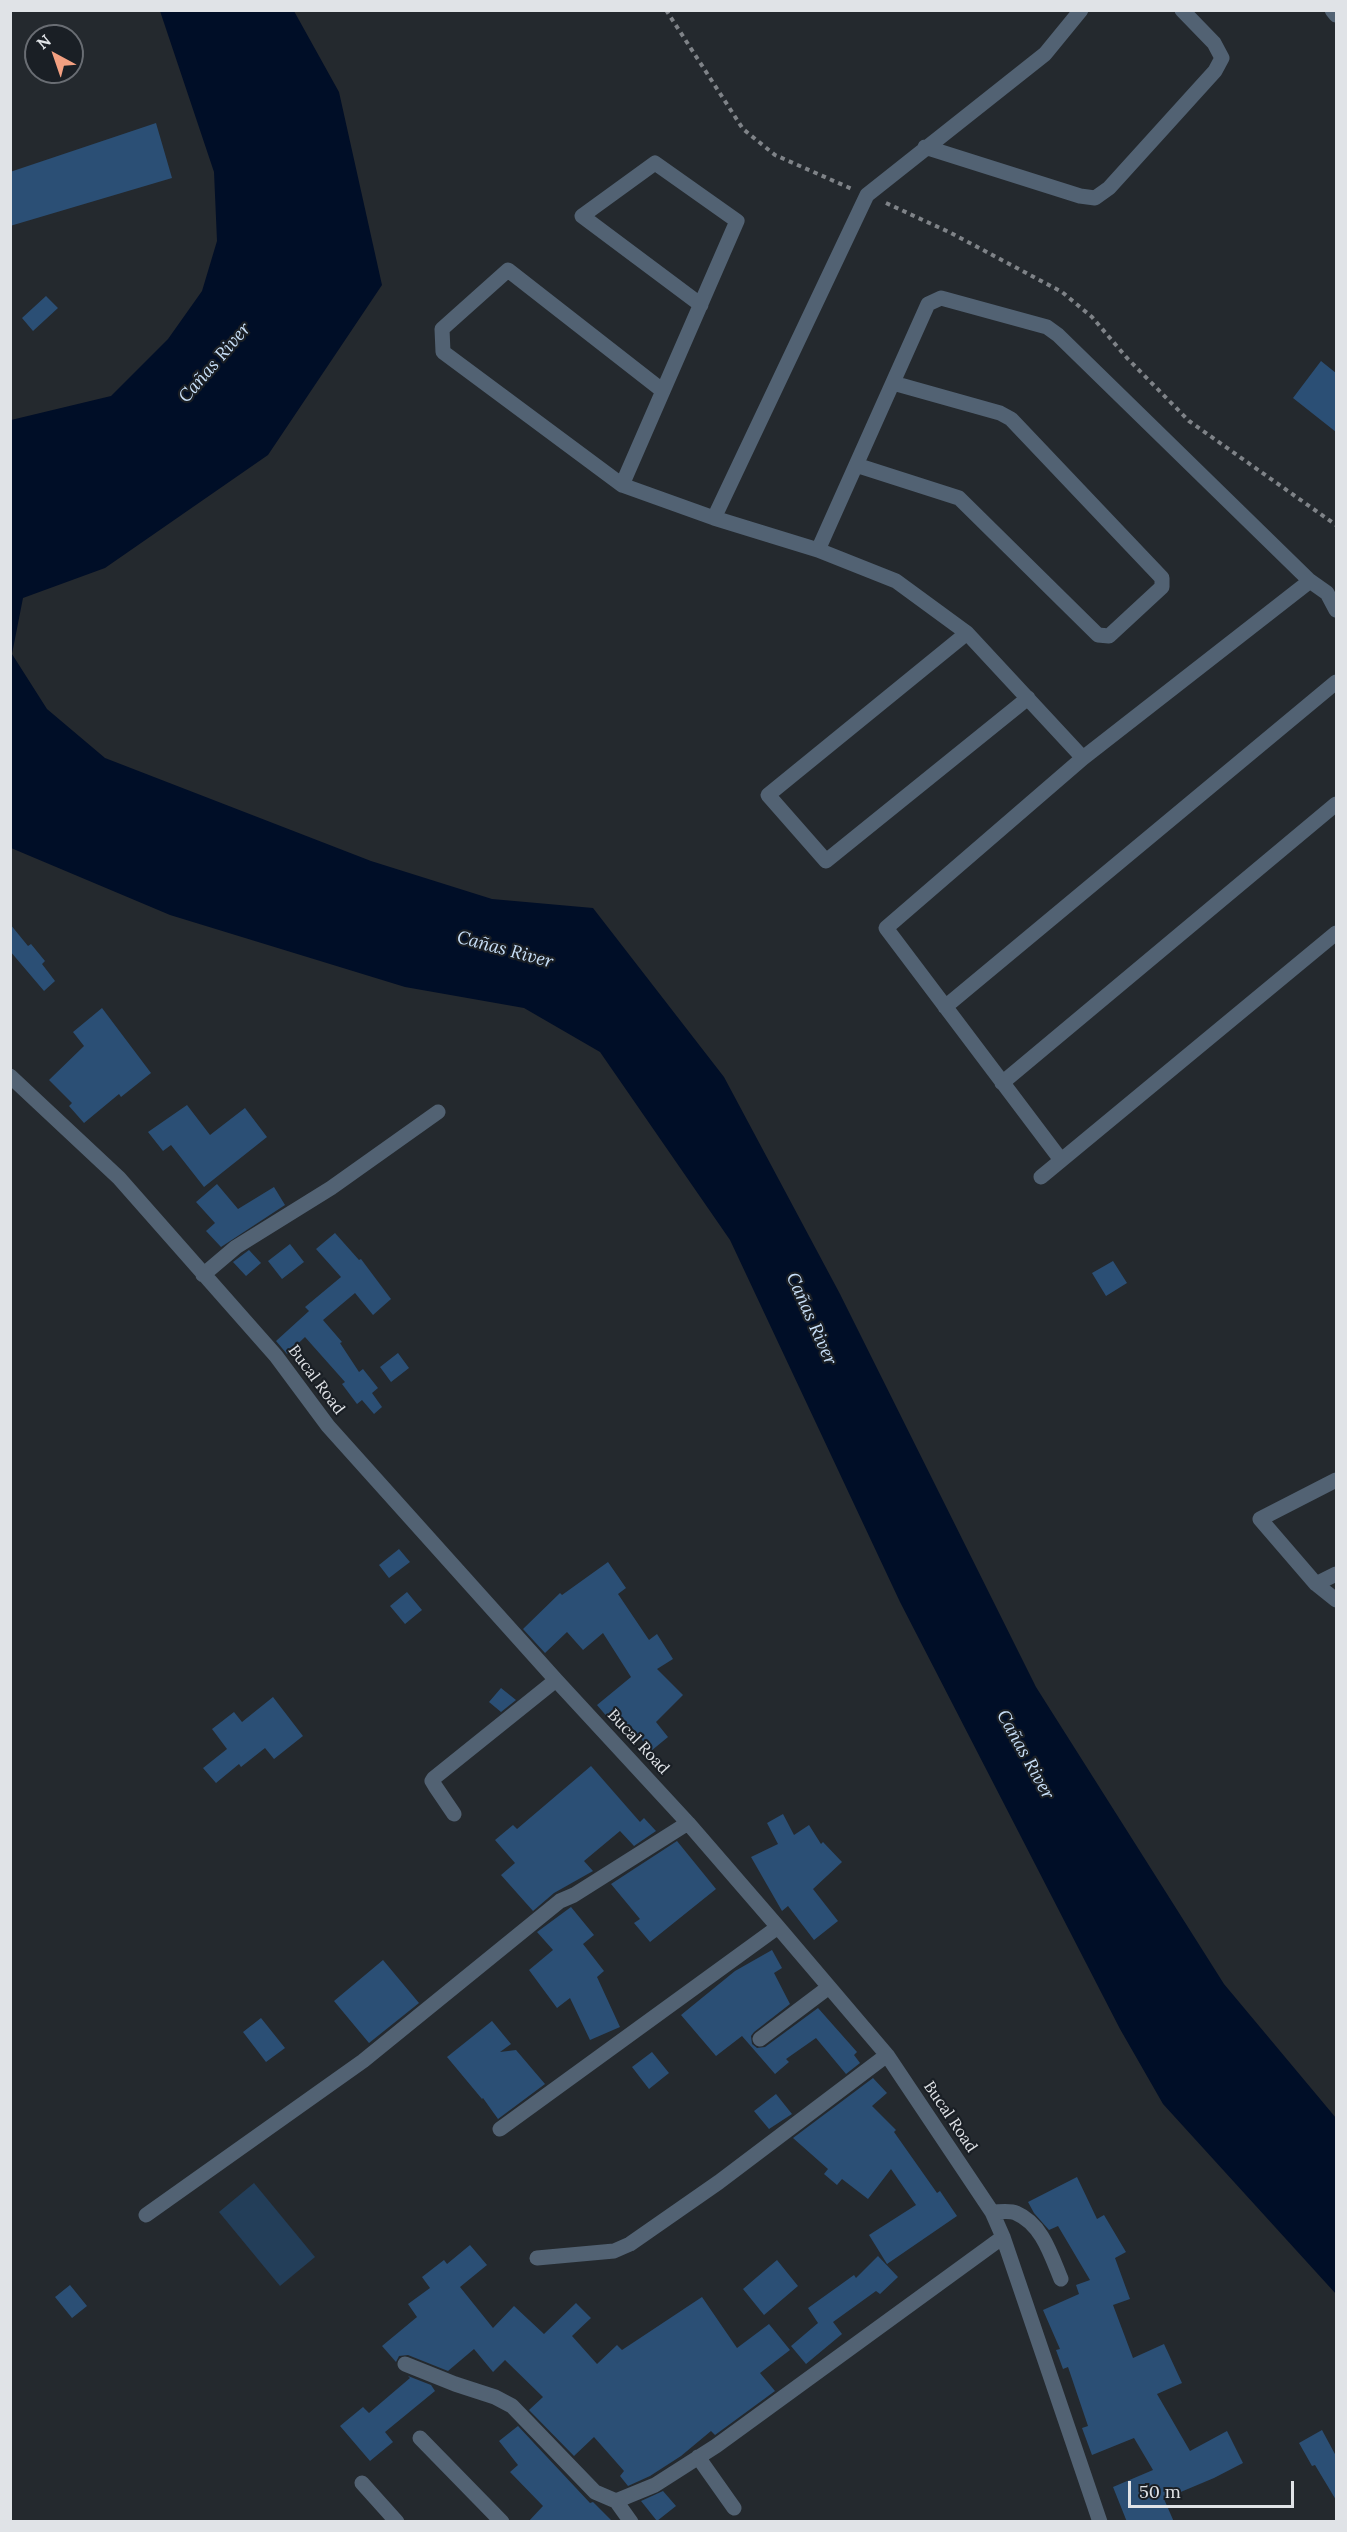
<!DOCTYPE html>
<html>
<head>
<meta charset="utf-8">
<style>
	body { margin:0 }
	#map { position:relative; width:1347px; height:2532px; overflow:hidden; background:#24292e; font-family:Lora,serif }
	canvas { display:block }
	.frame { position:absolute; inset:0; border:12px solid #e0e3e7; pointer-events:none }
	.north { position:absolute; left:24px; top:24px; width:60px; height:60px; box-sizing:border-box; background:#1a1f25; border:2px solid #696d73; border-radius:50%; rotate:320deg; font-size:16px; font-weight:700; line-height:24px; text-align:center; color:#e0e3e7 }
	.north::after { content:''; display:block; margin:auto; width:21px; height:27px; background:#f3a081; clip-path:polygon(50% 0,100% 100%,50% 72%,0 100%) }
	.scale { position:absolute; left:1128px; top:2481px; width:166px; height:27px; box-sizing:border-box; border:3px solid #e0e3e7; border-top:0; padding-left:8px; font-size:18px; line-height:21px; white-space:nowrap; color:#e0e3e7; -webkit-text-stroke:4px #1a1f25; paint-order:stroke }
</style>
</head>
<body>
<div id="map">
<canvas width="1347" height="2532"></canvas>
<div class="frame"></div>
<div class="north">N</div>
<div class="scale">50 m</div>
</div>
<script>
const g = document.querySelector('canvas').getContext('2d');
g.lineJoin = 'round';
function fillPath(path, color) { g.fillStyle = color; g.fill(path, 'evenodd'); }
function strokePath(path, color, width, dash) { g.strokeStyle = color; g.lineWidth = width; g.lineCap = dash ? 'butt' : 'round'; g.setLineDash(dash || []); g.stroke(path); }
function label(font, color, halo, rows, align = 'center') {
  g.font = font + ' Lora,serif'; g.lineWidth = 4.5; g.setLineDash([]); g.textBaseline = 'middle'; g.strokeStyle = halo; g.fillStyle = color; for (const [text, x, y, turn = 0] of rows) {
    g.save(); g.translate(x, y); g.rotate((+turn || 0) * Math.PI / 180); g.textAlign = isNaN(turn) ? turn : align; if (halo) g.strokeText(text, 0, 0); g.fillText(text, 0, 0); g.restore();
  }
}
const green = new Path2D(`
	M 254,2183 L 315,2257 L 280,2286 L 219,2212 Z`);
const water = new Path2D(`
	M 160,11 L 294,11 L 339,92 L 382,285 L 268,455 L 105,568 L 23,598 L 12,654 L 47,709 L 105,758 L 371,861 L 492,899 L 593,908 L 724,1077 L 840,1294 L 1036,1687 L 1224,1984 L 1336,2118 L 1336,2294 L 1163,2104 L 1120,2029 L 900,1602 L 730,1240 L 600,1052 L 524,1008 L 405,987 L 170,915 L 11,848 L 11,420 L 111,396 L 168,339 L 202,291 L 217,241 L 214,172 Z`);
const building = new Path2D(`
	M 156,123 L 172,178 L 10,226 L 10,172 Z
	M 46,296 L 58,308 L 33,331 L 22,318 Z
	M 1321,361 L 1336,373 L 1336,432 L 1293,398 Z
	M 10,924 L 28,946 L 31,944 L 45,961 L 42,964 L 55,981 L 44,991 L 10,951 Z
	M 102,1008 L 151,1073 L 121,1097 L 119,1094 L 84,1123 L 69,1106 L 72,1103 L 49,1080 L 84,1046 L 73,1032 Z
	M 187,1105 L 210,1135 L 245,1108 L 267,1137 L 204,1187 L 171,1145 L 163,1151 L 148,1132 Z
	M 217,1184 L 238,1209 L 274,1187 L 285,1205 L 221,1247 L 206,1231 L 215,1223 L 196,1202 Z
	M 335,1233 L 359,1260 L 361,1259 L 391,1299 L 373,1315 L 355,1293 L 323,1320 L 342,1342 L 340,1343 L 359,1372 L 363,1369 L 378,1388 L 372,1393 L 382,1407 L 374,1414 L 362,1400 L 357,1404 L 342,1384 L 345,1382 L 305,1337 L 287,1354 L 276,1341 L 309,1311 L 305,1307 L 341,1277 L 316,1249 Z
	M 290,1244 L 304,1262 L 282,1279 L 268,1261 Z
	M 249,1250 L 261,1263 L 246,1276 L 233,1262 Z
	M 1113,1261 L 1127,1283 L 1106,1296 L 1092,1273 Z
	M 398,1353 L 409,1368 L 391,1382 L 380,1367 Z
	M 399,1549 L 410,1562 L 389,1578 L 379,1565 Z
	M 608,1562 L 626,1588 L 618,1594 L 649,1640 L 657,1634 L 673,1659 L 657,1669 L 683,1695 L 656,1722 L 668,1737 L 651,1751 L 629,1724 L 621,1733 L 597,1705 L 631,1677 L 603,1633 L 583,1650 L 567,1632 L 545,1653 L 523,1629 L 560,1593 L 562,1595 Z
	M 407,1592 L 422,1610 L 405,1624 L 390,1606 Z
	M 501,1688 L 516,1700 L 501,1712 L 489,1702 Z
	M 273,1697 L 303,1736 L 274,1759 L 265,1748 L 241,1767 L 239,1764 L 216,1783 L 203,1768 L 227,1749 L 212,1729 L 234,1712 L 242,1722 Z
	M 591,1766 L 640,1822 L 644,1818 L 656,1831 L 634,1846 L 620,1831 L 584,1861 L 593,1871 L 554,1893 L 533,1911 L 501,1875 L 515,1863 L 495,1840 L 513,1825 L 517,1829 Z
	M 783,1814 L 794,1835 L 809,1825 L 821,1844 L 823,1842 L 842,1862 L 813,1889 L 838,1921 L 814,1940 L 788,1906 L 782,1911 L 751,1857 L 778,1844 L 767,1823 Z
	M 677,1841 L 716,1889 L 650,1942 L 634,1923 L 640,1919 L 611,1884 Z
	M 571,1907 L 594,1935 L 583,1944 L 604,1971 L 597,1977 L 620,2027 L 590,2040 L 570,1998 L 557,2008 L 529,1970 L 553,1950 L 537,1932 Z
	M 772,1950 L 782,1968 L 774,1973 L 790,2004 L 754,2032 L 751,2036 L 752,2044 L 757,2048 L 765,2047 L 818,2008 L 857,2052 L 854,2055 L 860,2063 L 846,2074 L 816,2038 L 786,2059 L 789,2062 L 775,2074 L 742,2036 L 716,2056 L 681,2015 L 735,1971 Z
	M 383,1960 L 419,2003 L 369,2043 L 334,2001 Z
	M 261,2018 L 285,2048 L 266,2062 L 243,2032 Z
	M 492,2021 L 511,2044 L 500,2052 L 516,2050 L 545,2084 L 498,2119 L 483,2098 L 482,2099 L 447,2057 Z
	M 652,2052 L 669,2073 L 649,2089 L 632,2067 Z
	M 873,2078 L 887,2093 L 872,2106 L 896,2130 L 894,2132 L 937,2193 L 940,2191 L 957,2216 L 887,2264 L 869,2235 L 916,2205 L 891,2169 L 868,2199 L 842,2179 L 837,2185 L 824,2174 L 828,2169 L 793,2138 Z
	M 776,2094 L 792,2114 L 769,2129 L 754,2111 Z
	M 1077,2177 L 1097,2219 L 1104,2215 L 1126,2252 L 1115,2258 L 1130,2299 L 1113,2305 L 1133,2358 L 1164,2344 L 1182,2383 L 1157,2394 L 1190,2451 L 1227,2431 L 1243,2463 L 1214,2478 L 1164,2499 L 1174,2522 L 1127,2522 L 1113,2487 L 1153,2470 L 1134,2438 L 1092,2455 L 1082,2428 L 1088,2426 L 1068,2367 L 1063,2369 L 1056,2350 L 1060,2349 L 1043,2310 L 1079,2294 L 1076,2285 L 1090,2280 L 1058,2226 L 1049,2230 L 1034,2213 L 1028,2202 Z
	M 470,2245 L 487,2265 L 460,2287 L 493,2328 L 514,2306 L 544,2334 L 576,2303 L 591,2318 L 572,2336 L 597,2364 L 617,2345 L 622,2350 L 702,2297 L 737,2348 L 769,2324 L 790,2350 L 760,2373 L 775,2391 L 715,2435 L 711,2431 L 681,2456 L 650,2476 L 628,2486 L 620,2476 L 624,2471 L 594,2437 L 574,2456 L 529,2410 L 543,2397 L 505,2360 L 493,2372 L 474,2349 L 448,2371 L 408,2355 L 399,2356 L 396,2362 L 382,2346 L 417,2317 L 408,2304 L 430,2288 L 422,2277 L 444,2260 L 447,2264 Z
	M 878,2256 L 898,2277 L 880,2294 L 876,2291 L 833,2322 L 842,2334 L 806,2364 L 791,2346 L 818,2323 L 808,2308 L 854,2275 L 856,2278 Z
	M 777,2260 L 798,2286 L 764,2315 L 743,2289 Z
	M 70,2285 L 87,2306 L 72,2318 L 55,2297 Z
	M 408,2376 L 431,2385 L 435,2391 L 385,2432 L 393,2442 L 370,2461 L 340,2426 L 363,2407 L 369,2413 L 410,2378 Z
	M 518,2426 L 590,2503 L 593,2502 L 613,2522 L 528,2522 L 543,2506 L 510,2472 L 518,2465 L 499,2441 Z
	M 1322,2430 L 1336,2456 L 1336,2500 L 1315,2465 L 1312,2466 L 1299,2443 Z
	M 663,2491 L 676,2506 L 657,2521 L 641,2501 Z`);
const path = new Path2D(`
	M 666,10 L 743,129 L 775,155 L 852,189
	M 886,203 L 951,233 L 1062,292 L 1092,317 L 1127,358 L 1189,421 L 1336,525`);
const minor = new Path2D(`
	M 1332,10 L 1336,15
	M 925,147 L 1080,196 L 1095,198 L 1109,188 L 1215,71 L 1222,58 L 1214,43 L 1182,10
	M 663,391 L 508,270 L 442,329 L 443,352 L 622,485 L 714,518 L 818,550 L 896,581 L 967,633 L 1083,758
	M 856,465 L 959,498 L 1098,635 L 1109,636 L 1162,587 L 1162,578 L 1011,419 L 1000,413 L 893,383
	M 622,485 L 737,221 L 655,163 L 582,216 L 701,305
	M 714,518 L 867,195 L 1045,54 L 1081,10
	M 818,550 L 928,304 L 941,298 L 1047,327 L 1058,335 L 1310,581 L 1327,593 L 1336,610
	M 967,633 L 768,795 L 826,861 L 1028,698
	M 945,1007 L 1336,682
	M 10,1076 L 119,1178 L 276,1356 L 328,1426 L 556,1680 L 688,1823 L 778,1927 L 887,2055 L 992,2212 L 1003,2237 L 1100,2522
	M 1002,1083 L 1336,804
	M 1061,1160 L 886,928 L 1083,758 L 1310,581
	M 1041,1177 L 1336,933
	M 203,1275 L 236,1247 L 331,1188 L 438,1112
	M 1336,1480 L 1260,1519 L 1316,1584 L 1336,1600
	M 1316,1584 L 1336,1574
	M 454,1814 L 435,1786 L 432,1781 L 434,1778 L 556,1680
	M 760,2039 L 829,1987
	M 500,2129 L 778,1927
	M 992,2212 C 999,2212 1010,2210 1016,2213 C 1042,2224 1051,2255 1061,2279
	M 146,2215 L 363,2061 L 560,1901 L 574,1895 L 688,1823
	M 537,2258 L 614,2251 L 630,2244 L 719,2182 L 887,2055
	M 405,2364 L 455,2384 L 495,2397 L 512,2406 L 595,2492 L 616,2501 L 655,2485 L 716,2446 L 1003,2237
	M 420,2438 L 502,2522
	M 698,2457 L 734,2508
	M 362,2483 L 397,2522
	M 616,2501 L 631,2522`);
const streetNames = [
	["Bucal Road",316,1380,53],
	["Bucal Road",638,1742,47],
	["Bucal Road",950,2117,56]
];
const waterNames = [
	["Cañas River",215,363,-49],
	["Cañas River",505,950,15],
	["Cañas River",811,1319,66],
	["Cañas River",1025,1755,61]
];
fillPath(green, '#233e59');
fillPath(water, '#000e27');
fillPath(building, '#2b4f75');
strokePath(path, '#7f8388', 4, [4.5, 4.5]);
strokePath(minor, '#526273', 15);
label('16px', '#e0e3e7', '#1a1f25', streetNames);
label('italic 18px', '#c8dff8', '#1a1f25', waterNames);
</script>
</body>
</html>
